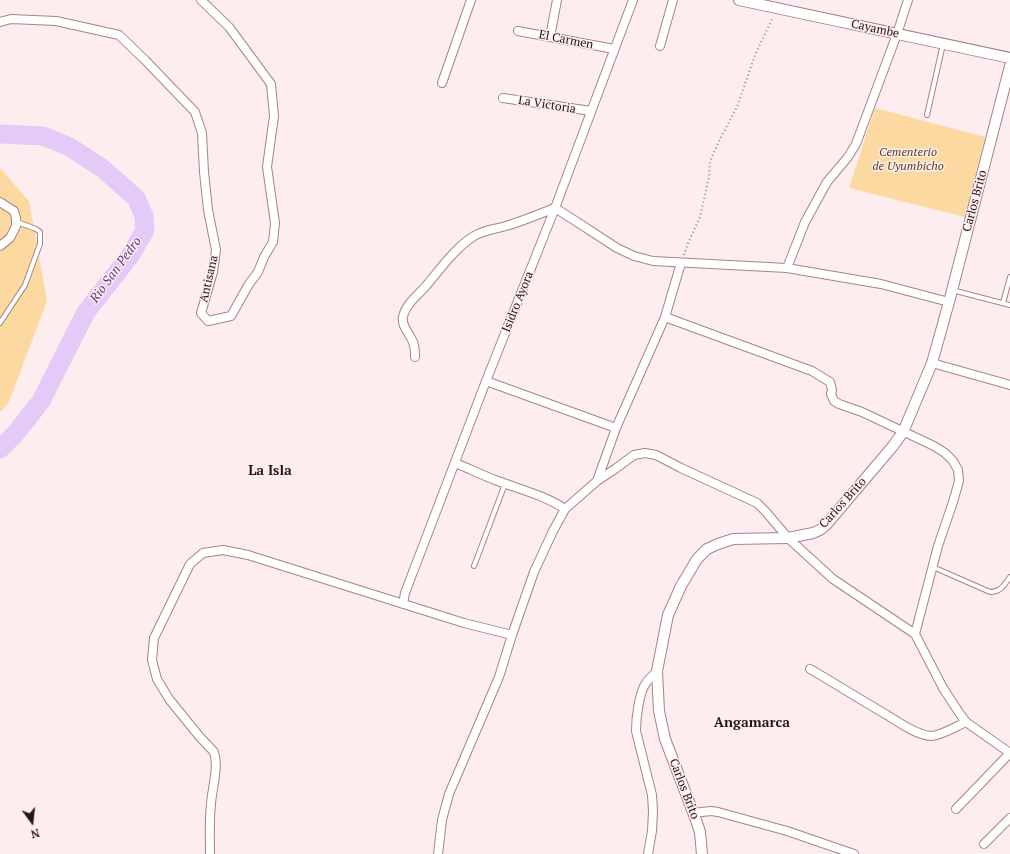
<!DOCTYPE html>
<html>
<head>
<meta charset="utf-8">
<style>
	body { margin:0 }
	#map { position:relative; width:1010px; height:854px; overflow:hidden; background:#feedee; font-family:"PT Serif",serif }
	canvas { display:block }
	.north { position:absolute; left:12px; top:802px; width:40px; height:40px; -webkit-text-stroke:3px #feedee; paint-order:stroke; rotate:165deg; font-size:11px; font-weight:700; line-height:16px; text-align:center; color:#241517 }
	.north::after { content:''; display:block; margin:auto; width:14px; height:18px; background:#241517; clip-path:polygon(50% 0,100% 100%,50% 72%,0 100%) }
</style>
</head>
<body>
<div id="map">
<canvas width="1010" height="854"></canvas>
<div class="north">N</div>
</div>
<script>
const g = document.querySelector('canvas').getContext('2d');
g.lineJoin = 'round';
function fillPath(path, color) { g.fillStyle = color; g.fill(path, 'evenodd'); }
function strokePath(path, color, width, dash) { g.strokeStyle = color; g.lineWidth = width; g.lineCap = dash ? 'butt' : 'round'; g.setLineDash(dash || []); g.stroke(path); }
function label(font, color, halo, rows, align = 'center') {
  g.font = font + ' "PT Serif",serif'; g.lineWidth = 3; g.setLineDash([]); g.textBaseline = 'middle'; g.strokeStyle = halo; g.fillStyle = color; for (const [text, x, y, turn = 0] of rows) {
    g.save(); g.translate(x, y); g.rotate((+turn || 0) * Math.PI / 180); g.textAlign = isNaN(turn) ? turn : align; if (halo) g.strokeText(text, 0, 0); g.fillText(text, 0, 0); g.restore();
  }
}
const green = new Path2D(`
	M 875,108 L 985,137 L 965,217 L 849,188 Z
	M 0,168 L 29,201 L 47,301 L 9,402 L 0,412 Z`);
const river = new Path2D(`
	M 0,134 L 43,136 L 68,146 L 102,168 L 136,198 L 144,216 L 145,230 L 130,256 L 86,312 L 41,401 L 15,434 L 0,449`);
const path = new Path2D(`
	M 684,255 L 688,243 L 700,217 L 709,177 L 710,161 L 720,139 L 737,107 L 755,55 L 773,17`);
const service = new Path2D(`
	M 927,115 L 943,44
	M 952,290 L 1010,305
	M 1003,303 L 1010,277
	M 0,323 L 25,285 L 40,244 L 40,232 L 36,229 L 17,222
	M 474,566 L 505,484
	M 933,567 L 990,592 C 1001,592 1004,585 1010,577`);
const minor = new Path2D(`
	M 0,22 L 11,19 L 56,21 L 119,35 L 145,60 L 195,112 L 202,133 L 204,172 L 208,210 L 216,250 L 213,272 L 201,313 L 208,321 L 231,316 L 249,284 L 258,272 L 264,257 L 273,242 L 275,223 L 267,167 L 274,116 L 271,84 L 229,27 L 201,0
	M 518,31 L 614,49
	M 550,37 L 557,0
	M 660,46 L 673,0
	M 442,83 L 471,0
	M 503,98 L 591,111
	M 0,202 L 14,211 L 16,218 L 16,226 L 10,238 L 0,246
	M 787,268 L 805,222 L 827,182 L 848,157 L 856,144 L 897,34 L 908,0
	M 665,317 L 812,371 L 830,382 L 832,390 L 831,394 L 834,401 L 839,404 L 862,412 L 934,446 L 945,453 L 953,461 L 958,470 L 959,481 L 953,502 L 938,546 L 915,634
	M 415,357 C 415,352 415,347 413,342 C 410,334 401,326 403,317 C 405,305 418,295 426,286 C 441,268 455,248 474,236 C 484,230 496,229 506,226 C 523,221 539,214 555,208 L 574,220 L 617,248 L 634,256 L 653,261 L 787,268 L 881,284 L 949,302
	M 932,363 L 1010,385
	M 616,428 L 665,317 L 681,263
	M 455,463 C 468,468 482,475 495,480 C 519,489 544,495 565,509
	M 597,481 L 615,469 L 634,455 L 645,453 L 656,455 L 681,468 L 757,503 L 766,512 L 788,538 L 833,579 L 915,634 L 943,688 L 960,714 L 966,722 L 1010,753
	M 403,604 L 405,593 L 486,381 L 555,208 L 633,0
	M 810,669 C 836,684 861,700 887,715 C 898,722 918,736 932,736 C 942,735 957,726 966,722
	M 956,809 L 1010,753
	M 693,813 L 711,811 L 718,812 L 787,831 L 854,854
	M 984,844 L 1010,818
	M 210,854 C 210,838 209,821 211,804 C 212,788 219,767 214,752 L 199,736 L 169,699 L 157,679 L 152,660 L 154,638 L 190,564 L 203,553 L 223,550 L 248,555 L 464,623 L 512,635 L 534,572 L 553,531 L 565,509 L 597,481 L 616,428 L 486,381
	M 438,854 L 442,820 L 449,794 L 499,677 L 512,635
	M 648,854 L 652,831 L 653,811 L 652,795 L 636,731 C 636,718 639,693 646,683 C 649,678 654,675 657,671`);
const tertiary = new Path2D(`
	M 739,0 L 1010,58
	M 702,854 L 700,832 L 696,820 L 665,739 L 659,711 L 657,671 L 668,615 L 681,586 L 697,559 L 707,549 L 718,544 L 733,539 L 788,538 L 813,533 L 820,530 L 826,525 L 893,446 L 903,432 L 922,387 L 932,363 L 949,302 L 1010,66`);
const streetNames = [
	["Cayambe",875,29,12],
	["El Carmen",566,40,11],
	["La Victoria",547,105,9],
	["Carlos Brito",975,201,-75],
	["Antisana",209,279,-77],
	["Isidro Ayora",518,302,-68],
	["Carlos Brito",843,503,-48],
	["Carlos Brito",684,789,69]
];
const parkNames = [
	["Cementerio",908,153],
	["de Uyumbicho",908,167]
];
const waterNames = [
	["Rio San Pedro",116,270,-54]
];
const quarterNames = [
	["La Isla",270,471],
	["Angamarca",752,723]
];
fillPath(green, '#fdd9a2');
strokePath(river, '#e4cbf7', 19);
strokePath(service, '#a98385', 6);
strokePath(minor, '#a98385', 10);
strokePath(tertiary, '#a98385', 12);
strokePath(path, '#958586', 2, [1, 3]);
strokePath(service, '#fff', 4);
strokePath(minor, '#fff', 8);
strokePath(tertiary, '#fff', 10);
label('12px', '#241517', '#feedee', streetNames);
label('italic 12px', '#564120', '#feedee', parkNames);
label('italic 13px', '#6a368a', '#feedee', waterNames);
label('bold 14px', '#241517', '#feedee', quarterNames);
</script>
</body>
</html>
